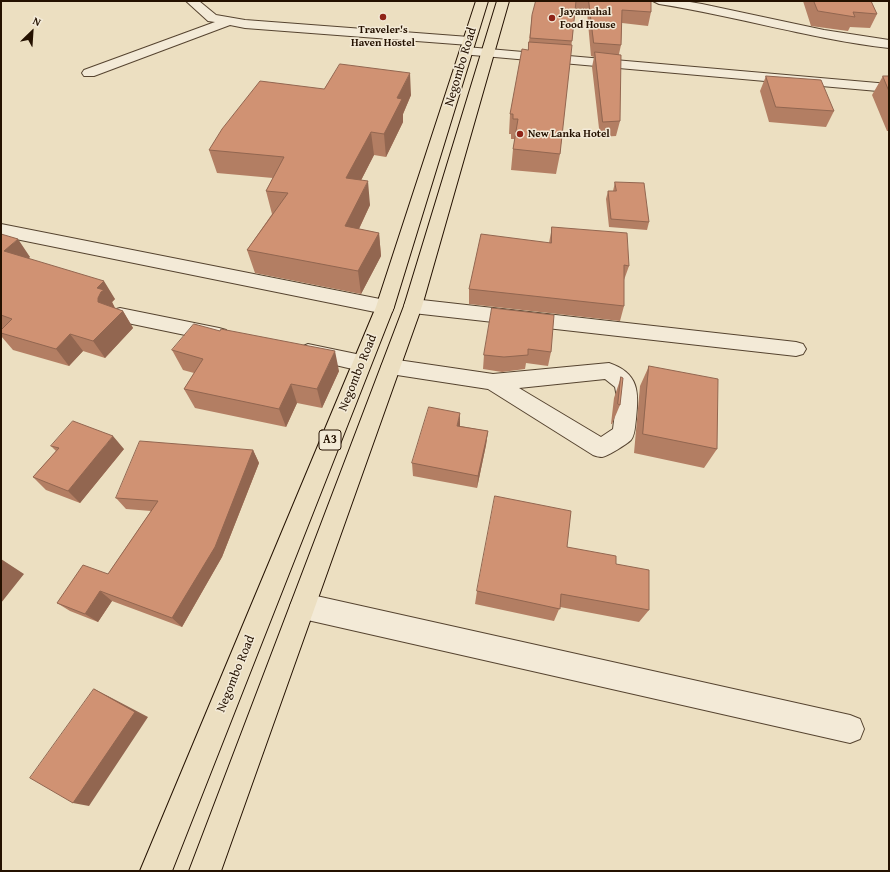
<!DOCTYPE html>
<html>
<head>
<meta charset="utf-8">
<style>
	body { margin:0 }
	#map { position:relative; width:890px; height:872px; overflow:hidden; background:#ecdfc1; font-family:"Gentium Book Plus",serif }
	canvas { display:block }
	.frame { position:absolute; inset:0; border:2px solid #241100; pointer-events:none }
	.north { position:absolute; left:12px; top:12px; width:40px; height:40px; -webkit-text-stroke:3px #f3ead7; paint-order:stroke; rotate:25deg; font-size:11px; font-weight:700; line-height:16px; text-align:center; color:#241100 }
	.north::after { content:''; display:block; margin:auto; width:14px; height:18px; background:#241100; clip-path:polygon(50% 0,100% 100%,50% 72%,0 100%) }
</style>
</head>
<body>
<div id="map">
<canvas width="890" height="872"></canvas>
<div class="frame"></div>
<div class="north">N</div>
</div>
<script>
const g = document.querySelector('canvas').getContext('2d');
g.lineJoin = 'round';
function strokePath(path, color, width, dash) { g.strokeStyle = color; g.lineWidth = width; g.lineCap = dash ? 'butt' : 'round'; g.setLineDash(dash || []); g.stroke(path); }
function fillPath(path, color) { g.fillStyle = color; g.fill(path, 'evenodd'); }
function label(font, color, halo, rows, align = 'center') {
  g.font = font + ' "Gentium Book Plus",serif'; g.lineWidth = 3; g.setLineDash([]); g.textBaseline = 'middle'; g.strokeStyle = halo; g.fillStyle = color; for (const [text, x, y, turn = 0] of rows) {
    g.save(); g.translate(x, y); g.rotate((+turn || 0) * Math.PI / 180); g.textAlign = isNaN(turn) ? turn : align; if (halo) g.strokeText(text, 0, 0); g.fillText(text, 0, 0); g.restore();
  }
}
const minor = new Path2D(`
	M 186,1 L 199,1 L 216,15 L 245,20 L 469,37 L 475,41 L 469,45 L 245,28 L 230,25 L 94,76 L 84,76 L 82,73 L 84,70 L 215,22 L 208,21 Z
	M 653,1 L 684,1 L 702,4 L 824,30 L 889,40 L 889,48 C 811,39 736,16 659,4 Z
	M 466,47 L 889,84 L 889,92 L 461,54 L 460,51 Z
	M 1,224 L 385,300 L 392,302 L 394,307 L 392,312 L 385,314 L 1,236 Z
	M 413,299 L 796,342 L 803,344 L 806,349 L 803,354 L 796,356 L 413,313 L 406,311 L 404,306 L 406,301 Z
	M 120,308 L 219,328 L 226,330 L 229,335 L 226,340 L 219,342 L 113,320 L 110,315 L 113,310 Z
	M 308,344 L 361,355 L 368,358 L 371,363 L 368,368 L 361,371 L 301,357 L 298,352 L 301,347 Z
	M 391,359 L 493,374 L 609,363 C 639,373 639,392 636,419 C 635,426 635,435 631,440 C 627,444 608,456 602,457 C 599,457 596,456 593,455 L 488,389 L 384,373 L 381,367 L 384,361 ZM 605,379 L 615,387 L 617,397 L 613,429 L 601,437 L 519,388 Z
	M 303,593 L 850,715 L 860,719 L 864,729 L 860,739 L 850,743 L 303,619 L 294,615 L 290,606 L 294,597 Z`);
const highway = new Path2D(`
	M 476,1 L 488,1 L 394,307 L 172,871 L 140,871 L 376,307 Z
	M 497,1 L 509,1 L 422,306 L 221,871 L 189,871 L 404,306 Z`);
const wall = new Path2D(`
	M 536,1 L 651,1 L 651,12 L 648,26 L 622,23 L 621,45 L 619,54 L 620,121 L 616,136 L 600,137 L 592,67 L 594,57 L 591,56 L 587,12 L 575,11 L 560,154 L 556,174 L 511,170 L 513,149 L 515,139 L 511,139 L 511,134 L 509,134 L 510,114 L 528,50 L 532,15 Z
	M 803,1 L 871,1 L 877,14 L 870,28 L 850,27 L 848,31 L 811,26 Z
	M 766,76 L 834,111 L 826,127 L 769,122 L 760,91 Z
	M 883,76 L 889,76 L 889,131 L 887,131 L 872,95 Z
	M 324,89 L 411,95 L 403,114 L 403,122 L 386,157 L 374,155 L 361,180 L 370,205 L 359,229 L 379,233 L 381,256 L 361,294 L 255,273 L 247,250 L 272,214 L 266,191 L 273,178 L 217,173 L 209,150 Z
	M 615,182 L 649,222 L 647,230 L 609,227 L 606,199 L 608,191 L 613,191 Z
	M 552,227 L 629,266 L 624,280 L 624,306 L 620,321 L 469,304 L 469,289 L 549,243 Z
	M 1,234 L 30,257 L 28,258 L 115,299 L 112,302 L 115,308 L 123,311 L 133,328 L 105,358 L 83,351 L 69,366 L 13,350 L 1,336 L 1,330 L 3,328 L 1,328 Z
	M 492,308 L 551,352 L 548,366 L 526,363 L 525,369 L 502,372 L 483,369 L 484,355 Z
	M 172,350 L 339,371 L 322,408 L 297,403 L 286,427 L 195,408 L 184,389 L 194,373 L 183,370 Z
	M 649,366 L 717,449 L 704,468 L 634,453 L 640,386 Z
	M 621,377 L 620,405 L 612,424 L 611,424 L 614,398 Z
	M 460,426 L 488,431 L 486,445 L 477,488 L 413,476 L 412,463 Z
	M 51,446 L 124,449 L 80,503 L 46,490 L 33,477 L 56,451 Z
	M 253,450 L 259,463 L 222,557 L 182,627 L 112,601 L 98,622 L 70,611 L 57,603 L 108,574 L 151,511 L 126,509 L 116,498 Z
	M 567,547 L 616,564 L 649,610 L 639,622 L 560,607 L 554,621 L 475,604 L 477,591 Z`);
const shadedWall = new Path2D(`
	M 410,73 L 411,95 L 403,114 L 403,122 L 386,157 L 384,134 L 397,98 Z
	M 371,132 L 374,155 L 350,202 L 346,178 Z
	M 368,181 L 370,205 L 349,250 L 345,226 Z
	M 379,233 L 381,256 L 361,294 L 358,271 Z
	M 18,239 L 30,257 L 17,269 L 4,251 Z
	M 104,281 L 115,299 L 112,302 L 115,308 L 98,302 L 97,288 Z
	M 123,311 L 133,328 L 105,358 L 93,341 Z
	M 70,334 L 83,351 L 69,366 L 56,349 Z
	M 335,351 L 339,371 L 322,408 L 317,389 Z
	M 291,384 L 297,403 L 286,427 L 279,409 Z
	M 460,413 L 460,427 L 457,426 Z
	M 488,431 L 486,445 L 477,488 L 478,476 Z
	M 113,436 L 124,449 L 80,503 L 68,491 Z
	M 253,450 L 259,463 L 222,557 L 182,627 L 172,618 Z
	M 1,559 L 24,574 L 1,603 Z
	M 100,591 L 112,601 L 98,622 L 85,614 Z
	M 94,689 L 108,696 L 148,717 L 89,806 L 73,803 Z`);
const building = new Path2D(`
	M 536,1 L 576,1 L 572,41 L 530,38 L 532,15 Z
	M 589,1 L 651,1 L 651,12 L 622,10 L 621,45 L 594,43 Z
	M 814,1 L 871,1 L 877,14 L 853,12 L 855,17 L 818,11 Z
	M 529,42 L 572,45 L 560,154 L 513,149 L 518,119 L 513,119 L 513,114 L 510,114 L 522,49 L 528,50 Z
	M 595,52 L 621,55 L 620,121 L 603,122 Z
	M 340,64 L 410,73 L 397,98 L 402,99 L 384,134 L 371,132 L 346,178 L 368,181 L 345,226 L 379,233 L 358,271 L 247,250 L 288,193 L 266,191 L 284,157 L 209,150 L 222,129 L 260,81 L 324,89 Z
	M 766,76 L 821,80 L 834,111 L 776,107 Z
	M 883,76 L 889,76 L 889,91 Z
	M 615,182 L 644,183 L 649,222 L 611,219 L 608,191 L 616,191 Z
	M 552,227 L 627,233 L 629,266 L 624,265 L 624,306 L 469,289 L 481,234 L 551,243 Z
	M 1,234 L 18,239 L 4,251 L 104,281 L 97,288 L 104,290 L 101,292 L 98,298 L 98,302 L 123,311 L 93,341 L 70,334 L 56,349 L 1,333 L 1,330 L 12,319 L 1,315 Z
	M 492,308 L 554,315 L 551,352 L 528,349 L 528,355 L 504,357 L 484,355 Z
	M 194,324 L 220,331 L 221,329 L 335,351 L 317,389 L 291,384 L 279,409 L 184,389 L 203,359 L 172,350 Z
	M 649,366 L 718,379 L 717,449 L 643,434 Z
	M 621,377 L 623,378 L 620,405 L 618,404 Z
	M 429,407 L 460,413 L 457,426 L 488,431 L 478,476 L 412,463 Z
	M 73,421 L 113,436 L 68,491 L 33,477 L 59,448 L 51,446 Z
	M 140,441 L 253,450 L 215,547 L 172,618 L 100,591 L 85,614 L 57,603 L 83,565 L 108,574 L 158,501 L 116,498 Z
	M 495,496 L 571,511 L 567,547 L 616,556 L 616,564 L 649,570 L 649,610 L 561,594 L 560,609 L 477,591 Z
	M 94,689 L 135,712 L 73,803 L 30,778 Z`);
const markers = [
	[383,17,4,"#8f2418"],
	[552,18,4,"#8f2418"],
	[520,134,4,"#8f2418"]
];
const farPoinames = [
	["Jayamahal",560,12],
	["Food House",560,25],
	["Traveler's",383,30,"center"],
	["Haven Hostel",383,43,"center"],
	["New Lanka Hotel",528,134]
];
const shields = [
	[330,440,22]
];
const shieldNames = [
	["A3",330,440]
];
const streetNames = [
	["Negombo Road",461,67,-73],
	["Negombo Road",358,373,-68],
	["Negombo Road",236,674,-68]
];
strokePath(minor, '#564430', 2);
strokePath(highway, '#241100', 2);
fillPath(minor, '#f3ead7');
fillPath(highway, '#ecdfc1');
fillPath(wall, '#b37e63');
fillPath(shadedWall, '#926650');
fillPath(building, '#d09273');
strokePath(building, '#926650', 1);
for (const [x, y, r, color] of markers) { const dot = new Path2D(); dot.arc(x, y, r, 0, 2 * Math.PI); g.fillStyle = color; g.fill(dot); strokePath(dot, '#f3ead7', 1.5); }
label('bold 11px', '#241100', '#f3ead7', farPoinames, 'left');
for (const [x, y, w] of shields) { const box = new Path2D(); box.roundRect(x - w / 2, y - 10, w, 20, 3); g.fillStyle = '#f3ead7'; g.fill(box); strokePath(box, '#241100', 1); }
label('bold 12px', '#241100', null, shieldNames);
label('13px', '#241100', '#f3ead7', streetNames);
</script>
</body>
</html>
